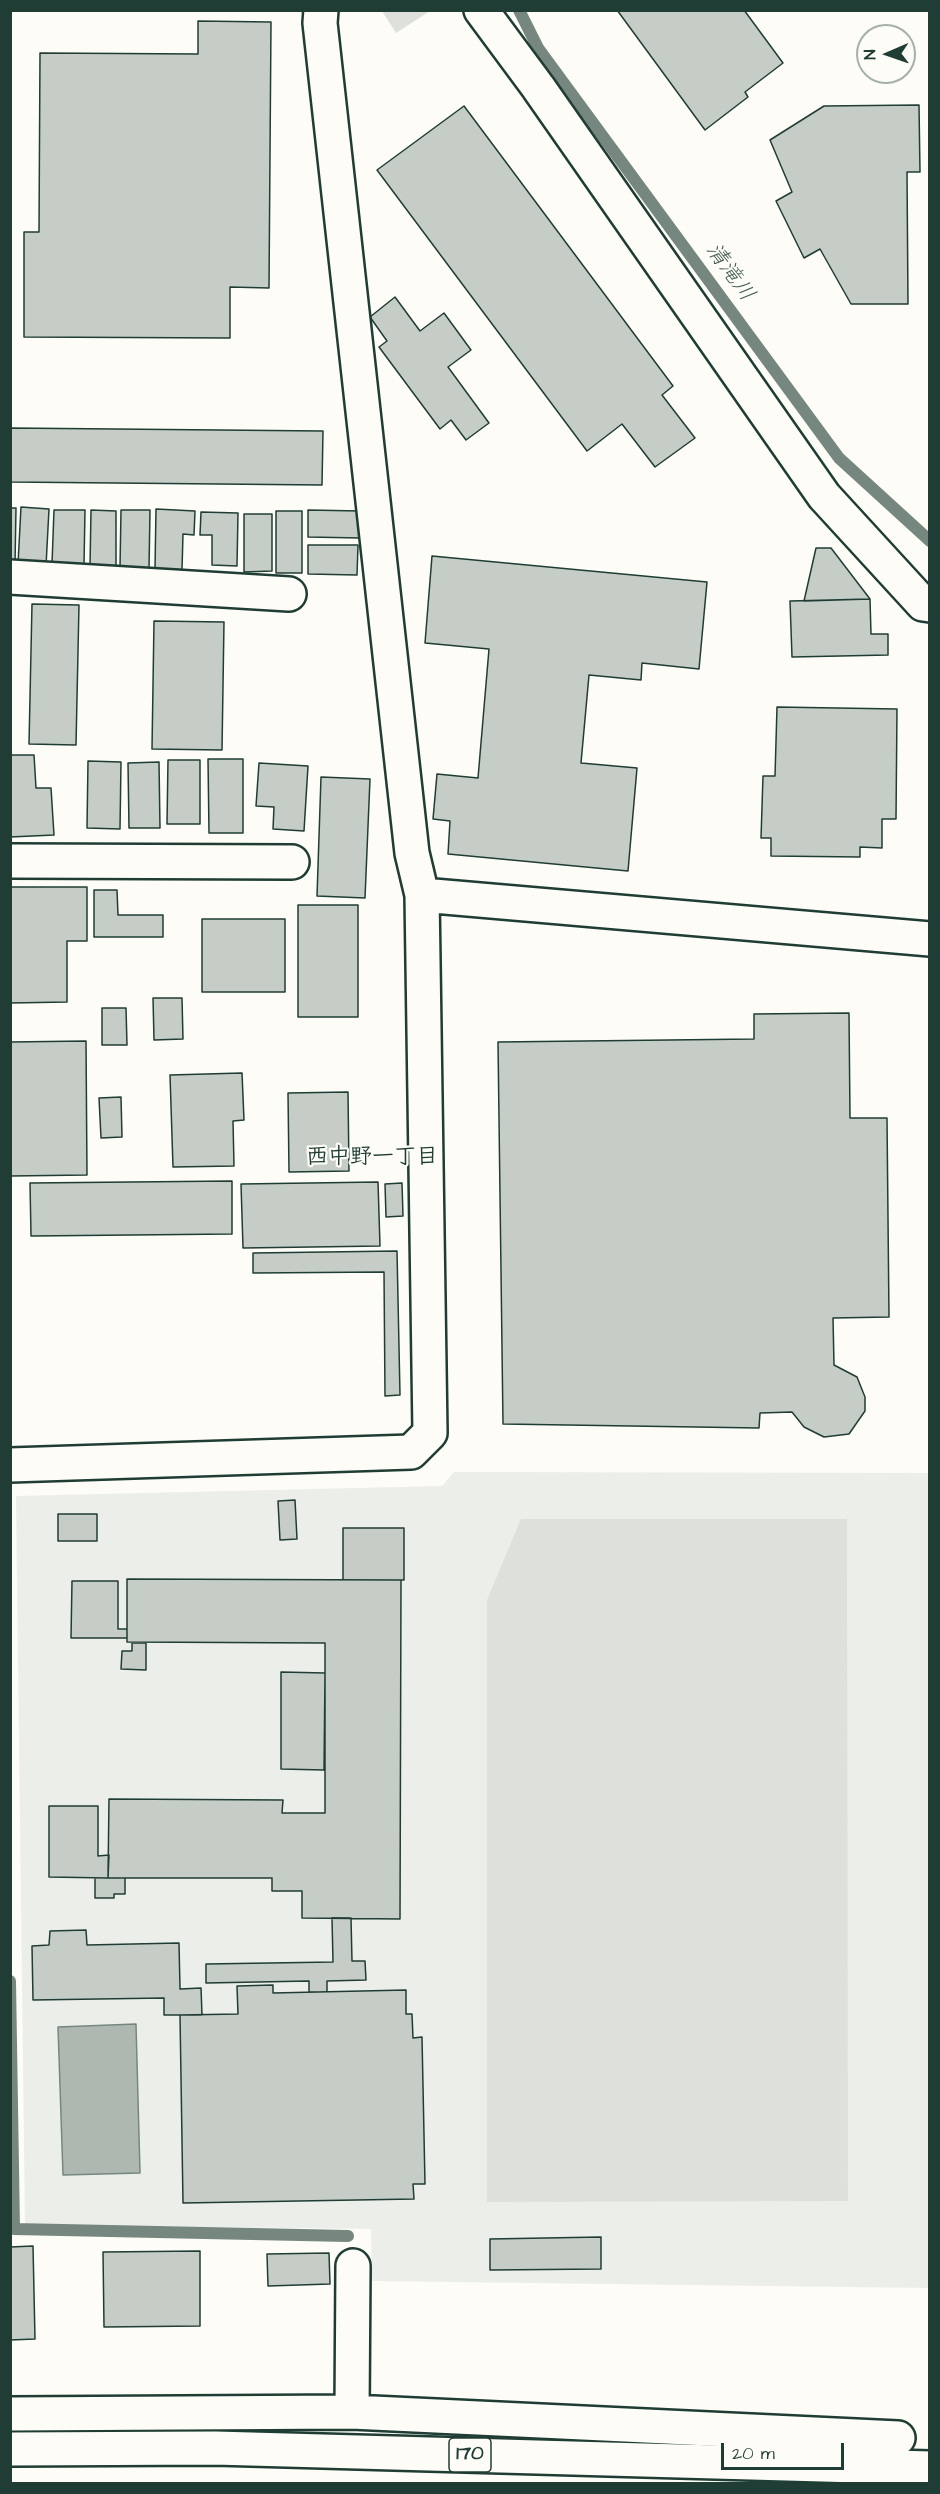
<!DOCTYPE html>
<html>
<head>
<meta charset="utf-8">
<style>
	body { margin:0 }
	#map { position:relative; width:940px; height:2494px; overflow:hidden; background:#fdfcf7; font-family:"Architects Daughter",sans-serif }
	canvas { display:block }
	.frame { position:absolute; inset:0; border:12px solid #1f3d34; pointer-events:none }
	.north { position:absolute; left:856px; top:24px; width:60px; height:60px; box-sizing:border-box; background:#fdfcf7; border:2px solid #a4b0a9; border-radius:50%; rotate:268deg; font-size:16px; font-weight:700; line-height:24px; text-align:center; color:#1f3d34 }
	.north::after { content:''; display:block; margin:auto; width:21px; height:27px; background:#1f3d34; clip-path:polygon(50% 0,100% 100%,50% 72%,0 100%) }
	.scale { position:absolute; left:721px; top:2443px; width:123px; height:27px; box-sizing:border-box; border:3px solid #1f3d34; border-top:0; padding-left:8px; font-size:18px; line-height:21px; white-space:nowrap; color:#1f3d34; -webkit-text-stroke:4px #fdfcf7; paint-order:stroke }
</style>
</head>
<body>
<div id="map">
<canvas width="940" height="2494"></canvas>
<div class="frame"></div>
<div class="north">N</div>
<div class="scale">20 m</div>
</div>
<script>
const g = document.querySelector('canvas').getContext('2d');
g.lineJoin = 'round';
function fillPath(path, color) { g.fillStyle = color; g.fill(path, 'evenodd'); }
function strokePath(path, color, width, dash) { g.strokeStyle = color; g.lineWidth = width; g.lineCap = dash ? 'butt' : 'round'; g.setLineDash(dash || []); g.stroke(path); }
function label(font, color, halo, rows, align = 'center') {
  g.font = font + ' "Architects Daughter","Klee One",sans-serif'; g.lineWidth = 4.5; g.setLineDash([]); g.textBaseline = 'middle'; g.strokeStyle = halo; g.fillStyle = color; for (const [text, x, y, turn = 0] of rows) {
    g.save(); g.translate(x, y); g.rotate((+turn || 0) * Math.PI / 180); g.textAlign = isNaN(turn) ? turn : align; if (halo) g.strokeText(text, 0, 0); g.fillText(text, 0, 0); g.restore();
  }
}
const built = new Path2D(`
	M 454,1472 L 929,1473 L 929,2288 L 372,2281 L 371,2229 L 25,2225 L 16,1496 L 442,1486 Z`);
const green = new Path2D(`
	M 382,11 L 430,11 L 396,33 Z
	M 521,1519 L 847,1519 L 848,2201 L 487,2202 L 487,1600 Z`);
const water = new Path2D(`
	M 136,2024 L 140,2173 L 63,2175 L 58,2027 Z`);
const stream = new Path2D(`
	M 519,10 L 538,48 L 839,458 L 930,541
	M 10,1981 L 14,2229 L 348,2236`);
const building = new Path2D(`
	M 617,10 L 744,10 L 783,63 L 745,92 L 748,97 L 705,130 Z
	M 198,21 L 271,22 L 269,288 L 230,287 L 230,338 L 24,337 L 24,232 L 39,232 L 40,53 L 198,54 Z
	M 919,105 L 920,172 L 907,172 L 908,304 L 851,304 L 820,249 L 804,258 L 776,201 L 792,192 L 770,140 L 824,106 Z
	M 464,106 L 673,386 L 662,395 L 695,438 L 655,467 L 622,424 L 587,451 L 377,170 Z
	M 395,297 L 420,331 L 444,313 L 471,350 L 448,367 L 489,423 L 466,440 L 451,420 L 440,429 L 379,347 L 387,341 L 370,317 Z
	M 10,428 L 323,431 L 322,485 L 10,482 Z
	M 21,507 L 49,509 L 46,566 L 18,564 Z
	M 10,508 L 16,508 L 15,564 L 10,564 Z
	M 156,509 L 195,511 L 194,535 L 183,534 L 182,570 L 155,569 Z
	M 54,510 L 85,510 L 84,565 L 52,564 Z
	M 91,510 L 116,511 L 116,567 L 90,567 Z
	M 121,510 L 150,510 L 149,569 L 120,568 Z
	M 308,510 L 360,511 L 360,538 L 308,537 Z
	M 276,511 L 302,511 L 302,573 L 276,573 Z
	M 201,512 L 238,513 L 237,566 L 212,565 L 212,535 L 200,535 Z
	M 244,514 L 272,514 L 272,571 L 244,572 Z
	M 308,545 L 358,545 L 357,575 L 308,574 Z
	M 816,548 L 831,548 L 870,599 L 804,601 Z
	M 432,556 L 707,582 L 699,669 L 642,663 L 641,680 L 589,675 L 581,763 L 637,768 L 628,871 L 448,854 L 450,821 L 433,819 L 437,774 L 478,778 L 489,649 L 425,643 Z
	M 870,599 L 871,634 L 888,634 L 888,655 L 792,657 L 790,601 Z
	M 32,604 L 79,605 L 76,745 L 29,744 Z
	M 154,621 L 224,622 L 222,750 L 152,749 Z
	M 777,707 L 897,709 L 896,819 L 882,819 L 882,848 L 860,847 L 860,857 L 771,856 L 771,838 L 761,838 L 763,776 L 775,776 Z
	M 10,755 L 34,755 L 36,788 L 51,788 L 54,835 L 10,837 Z
	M 208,759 L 243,759 L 243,833 L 209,833 Z
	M 168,760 L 200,760 L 200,824 L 167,824 Z
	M 88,761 L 121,762 L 120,829 L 87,828 Z
	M 159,762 L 160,828 L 129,828 L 128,763 Z
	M 259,763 L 308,766 L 304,831 L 273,829 L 274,807 L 256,806 Z
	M 321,777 L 370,779 L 365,898 L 317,896 Z
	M 10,887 L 87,887 L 87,941 L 67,941 L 67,1002 L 10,1003 Z
	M 94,890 L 117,890 L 118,915 L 163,915 L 163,937 L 94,937 Z
	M 298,905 L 358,905 L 358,1017 L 298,1017 Z
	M 202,919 L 285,919 L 285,992 L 202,992 Z
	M 153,998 L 182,998 L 183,1039 L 154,1040 Z
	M 102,1008 L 126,1008 L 127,1045 L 102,1045 Z
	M 849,1013 L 850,1118 L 887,1118 L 889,1317 L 833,1318 L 834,1365 L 857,1377 L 865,1397 L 865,1411 L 849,1434 L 824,1437 L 804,1427 L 792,1412 L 760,1413 L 759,1428 L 503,1424 L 498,1042 L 754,1039 L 754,1014 Z
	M 86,1041 L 87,1175 L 10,1176 L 10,1042 Z
	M 242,1073 L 244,1120 L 233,1121 L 234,1166 L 173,1167 L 170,1075 Z
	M 348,1092 L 349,1171 L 289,1172 L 288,1093 Z
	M 121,1097 L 122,1137 L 101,1138 L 99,1098 Z
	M 232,1181 L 232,1234 L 31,1236 L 30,1183 Z
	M 378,1182 L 380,1246 L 243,1248 L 241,1184 Z
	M 402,1183 L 403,1216 L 386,1217 L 385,1184 Z
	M 397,1251 L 400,1395 L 385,1396 L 384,1272 L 253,1273 L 253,1253 Z
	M 295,1500 L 297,1539 L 280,1540 L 278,1501 Z
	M 58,1514 L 97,1514 L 97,1541 L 58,1541 Z
	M 343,1528 L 404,1528 L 404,1580 L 343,1580 Z
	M 127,1579 L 401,1580 L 400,1919 L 302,1918 L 302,1891 L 272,1891 L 272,1878 L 108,1878 L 109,1799 L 283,1800 L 282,1813 L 325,1813 L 325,1643 L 127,1642 Z
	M 72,1581 L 118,1581 L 118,1629 L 127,1629 L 127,1638 L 71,1638 Z
	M 132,1643 L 146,1643 L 146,1670 L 121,1669 L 122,1651 L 132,1651 Z
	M 281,1672 L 325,1673 L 324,1770 L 281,1769 Z
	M 49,1806 L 98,1806 L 98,1856 L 109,1855 L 108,1878 L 49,1877 Z
	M 95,1878 L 125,1878 L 125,1894 L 114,1894 L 114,1898 L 95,1898 Z
	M 332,1918 L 351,1918 L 352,1961 L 365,1961 L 366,1980 L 327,1981 L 327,1992 L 309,1992 L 309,1981 L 206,1983 L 206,1964 L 333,1962 Z
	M 86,1930 L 87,1945 L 179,1943 L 180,1989 L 201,1988 L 202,2015 L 164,2015 L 164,1998 L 33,2000 L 32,1946 L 49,1945 L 50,1931 Z
	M 273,1985 L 273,1993 L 406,1990 L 406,2014 L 412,2014 L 413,2038 L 422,2037 L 425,2184 L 413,2184 L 414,2199 L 183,2203 L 180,2015 L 238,2014 L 237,1986 Z
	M 601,2237 L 601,2269 L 490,2270 L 490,2239 Z
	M 33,2246 L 35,2339 L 10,2340 L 10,2247 Z
	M 200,2251 L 200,2326 L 104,2327 L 103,2252 Z
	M 329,2253 L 330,2284 L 268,2286 L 267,2254 Z`);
const minor = new Path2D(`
	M 481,10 L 538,87 L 824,496 L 923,604 L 930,605
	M 10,577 L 289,594
	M 10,861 L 292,862
	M 422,895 L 930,939
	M 10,1465 L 411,1452 L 430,1433 L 422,895 L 412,853 L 320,23 L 321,10
	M 352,2412 L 353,2266
	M 10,2414 L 352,2412 L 898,2438`);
const highway = new Path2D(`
	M 10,2449 L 215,2448 L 930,2468`);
const shields = [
	[470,2455,42]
];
const shieldNames = [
	["170",470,2455]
];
const waterNames = [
	["清滝川",729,273,54]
];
const neighbourhoodNames = [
	["西中野一丁目",372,1158]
];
fillPath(built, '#eceee9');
fillPath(green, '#dde0db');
fillPath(water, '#aeb8b1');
strokePath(water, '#75877f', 1.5);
strokePath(stream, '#75877f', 12);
fillPath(building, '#c6cdc7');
strokePath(building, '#1f3d34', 1.5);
strokePath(minor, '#1f3d34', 38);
strokePath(highway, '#1f3d34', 38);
strokePath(minor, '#fdfcf7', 33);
strokePath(highway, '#fdfcf7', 33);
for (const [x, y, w] of shields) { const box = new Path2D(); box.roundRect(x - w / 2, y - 17, w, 34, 4.5); g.fillStyle = '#fdfcf7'; g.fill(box); strokePath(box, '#1f3d34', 1.5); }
label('bold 20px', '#1f3d34', null, shieldNames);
label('italic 22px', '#435c53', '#fdfcf7', waterNames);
label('bold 22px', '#1f3d34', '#fdfcf7', neighbourhoodNames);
</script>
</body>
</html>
